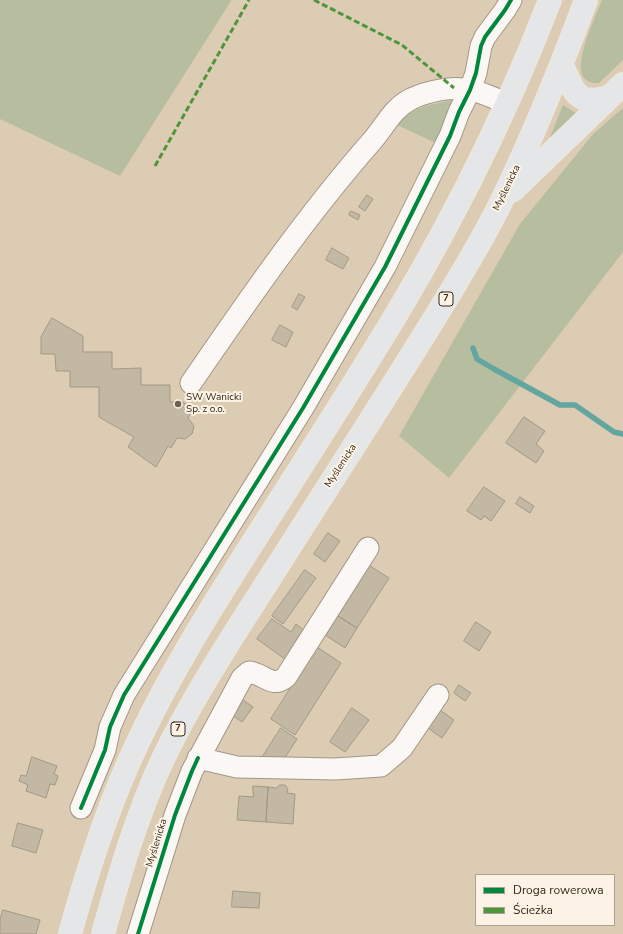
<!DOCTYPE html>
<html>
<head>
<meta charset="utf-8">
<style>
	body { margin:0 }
	#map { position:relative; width:623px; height:934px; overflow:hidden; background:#dcccb4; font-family:"Nunito Sans",sans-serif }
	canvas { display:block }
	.legend { position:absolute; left:475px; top:874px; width:140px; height:52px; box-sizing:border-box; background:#fcf3e6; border:1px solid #aca293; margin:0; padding:5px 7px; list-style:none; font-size:12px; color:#342817 }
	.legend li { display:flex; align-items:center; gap:8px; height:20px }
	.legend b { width:20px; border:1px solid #aca293 }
</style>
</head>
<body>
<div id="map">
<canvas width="623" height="934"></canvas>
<ul class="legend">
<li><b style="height:5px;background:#00873e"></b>Droga rowerowa</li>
<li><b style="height:5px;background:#4f953b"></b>Ścieżka</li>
</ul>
</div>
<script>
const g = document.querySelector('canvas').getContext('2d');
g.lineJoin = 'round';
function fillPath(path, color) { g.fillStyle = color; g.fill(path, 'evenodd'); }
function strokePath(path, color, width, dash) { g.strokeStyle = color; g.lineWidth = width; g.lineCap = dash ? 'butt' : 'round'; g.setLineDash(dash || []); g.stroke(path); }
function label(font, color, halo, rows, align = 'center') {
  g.font = font + ' "Nunito Sans",sans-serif'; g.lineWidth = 4; g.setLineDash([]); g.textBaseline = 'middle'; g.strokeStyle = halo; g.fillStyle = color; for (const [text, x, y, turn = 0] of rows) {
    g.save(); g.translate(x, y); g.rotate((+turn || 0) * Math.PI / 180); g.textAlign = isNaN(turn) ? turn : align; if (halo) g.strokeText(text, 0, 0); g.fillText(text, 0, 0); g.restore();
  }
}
const green = new Path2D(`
	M 0,0 L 230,0 L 231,1 L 120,176 L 0,119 Z
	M 602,0 L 623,0 L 623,60 L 599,83 C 594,83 589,83 585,79 C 571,66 596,16 602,0 Z
	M 453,100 L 438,144 L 397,125 C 414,106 430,105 453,100 Z
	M 563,105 L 579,115 L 548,142 Z
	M 623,108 L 623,252 L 449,478 L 399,436 L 520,224 L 593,134 Z`);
const stream = new Path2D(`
	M 473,348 L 477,359 L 494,369 L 560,405 L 575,405 L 614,432 L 623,434`);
const building = new Path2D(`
	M 367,195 L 373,199 L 365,211 L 359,207 Z
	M 351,211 L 360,215 L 358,220 L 349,215 Z
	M 332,248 L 349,258 L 343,269 L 326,260 Z
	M 299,294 L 305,297 L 297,310 L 292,307 Z
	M 52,318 L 83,336 L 83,352 L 112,352 L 112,369 L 141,368 L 141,385 L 170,385 L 170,402 L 182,402 L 194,408 L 188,418 L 194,426 L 192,434 L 185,439 L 177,438 L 171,448 L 168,446 L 156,467 L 128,447 L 134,437 L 99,417 L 99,387 L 70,387 L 70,371 L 56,371 L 55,354 L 41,354 L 41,337 Z
	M 280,325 L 293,332 L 286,347 L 272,340 Z
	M 524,417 L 545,431 L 536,444 L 544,451 L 536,463 L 506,443 Z
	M 484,487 L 505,501 L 491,521 L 484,516 L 481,520 L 467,511 Z
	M 520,497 L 534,506 L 530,513 L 516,504 Z
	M 328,533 L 340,541 L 325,562 L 314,554 Z
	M 370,566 L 389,578 L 357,628 L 338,616 Z
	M 305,570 L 316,578 L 283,624 L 272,616 Z
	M 338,616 L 357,628 L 345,648 L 325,635 Z
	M 272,619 L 291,632 L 296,624 L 305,631 L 285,659 L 257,639 Z
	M 476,622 L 491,632 L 479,651 L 464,641 Z
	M 317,647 L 341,663 L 295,735 L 271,719 Z
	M 459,685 L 471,693 L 465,701 L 454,693 Z
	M 239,697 L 253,707 L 242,722 L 228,712 Z
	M 352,708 L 369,720 L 345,752 L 330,742 Z
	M 440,710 L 454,720 L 442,738 L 428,728 Z
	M 281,728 L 297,739 L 279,767 L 258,764 Z
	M 32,757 L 57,766 L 54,774 L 58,776 L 55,785 L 50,784 L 46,798 L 26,791 L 28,785 L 19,781 L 21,775 L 26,776 Z
	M 280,785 L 285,785 L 288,789 L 287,793 L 295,794 L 293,824 L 266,822 L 268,787 L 276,788 Z
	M 253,786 L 268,787 L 266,822 L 237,820 L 239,796 L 253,797 Z
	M 18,823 L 43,830 L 36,853 L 12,846 Z
	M 233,891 L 260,893 L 259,908 L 232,907 Z
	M 3,910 L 40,920 L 36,934 L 0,934 L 0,920 Z`);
const minor = new Path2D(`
	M 191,383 C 248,300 306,216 372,141 C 385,126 393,108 411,99 C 428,91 451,86 470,90 C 482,92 495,99 507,103
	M 198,758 L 237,767 L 335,769 L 381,766 L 402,748 L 438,695
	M 81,808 L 105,750 L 110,727 L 124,695 L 303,408 L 385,267 L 450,136 L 459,112 L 470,90 L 476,73 L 481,46 L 485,37 L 505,10 L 511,0
	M 138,934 L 175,815 L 192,771 L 242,678 L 249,672 C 265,674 272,689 286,677 L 368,548`);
const highway = new Path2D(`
	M 562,65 C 574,92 576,106 608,97
	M 513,190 L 623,84
	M 70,934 C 88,868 109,802 139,740 C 171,672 210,610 250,547 C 290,484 330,422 369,359 C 441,245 502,125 550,0
	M 103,934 C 119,876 136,818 161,763 C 194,694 236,631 277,567 C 334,477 392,388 447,298 C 467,265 488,230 504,196 C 535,132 561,67 586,0`);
const quiet = new Path2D(`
	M 314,0 L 402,45 L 454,88
	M 155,166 L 249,0`);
const cycleway = new Path2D(`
	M 81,808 L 105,750 L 110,727 L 124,695 L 303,408 L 385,267 L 450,136 L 459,112 L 470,90 L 476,73 L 481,46 L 485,37 L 505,10 L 511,0
	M 138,934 L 175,815 L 192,771 L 198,758`);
const markers = [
	[178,404,4,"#6f614e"]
];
const shields = [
	[446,299,14],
	[178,729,14]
];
const shieldNames = [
	["7",446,299],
	["7",178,729]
];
const streetNames = [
	["Myślenicka",507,188,-64],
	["Myślenicka",341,466,-57],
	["Myślenicka",157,843,-73]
];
const poiNames = [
	["SW Wanicki",186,398],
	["Sp. z o.o.",186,410]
];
fillPath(green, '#b7bea0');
strokePath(stream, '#63a59f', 5.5);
fillPath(building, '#c2b8a4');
strokePath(building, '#a29985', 1);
strokePath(minor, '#a39684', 23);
strokePath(highway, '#efe8dd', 24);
strokePath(minor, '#faf7f4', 21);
strokePath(highway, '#e4e6e8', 22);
strokePath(quiet, '#4f953b', 3, [6, 3]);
strokePath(cycleway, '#00873e', 4);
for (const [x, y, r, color] of markers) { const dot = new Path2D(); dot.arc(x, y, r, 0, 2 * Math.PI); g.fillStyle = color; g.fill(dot); strokePath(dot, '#fcf3e6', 1.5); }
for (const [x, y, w] of shields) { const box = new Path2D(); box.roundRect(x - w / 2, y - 7, w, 14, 3); g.fillStyle = '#fcf3e6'; g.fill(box); strokePath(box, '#342817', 1); }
label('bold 9px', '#342817', null, shieldNames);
label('10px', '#342817', '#fcf3e6', streetNames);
label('10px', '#342817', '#fcf3e6', poiNames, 'left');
</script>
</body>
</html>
